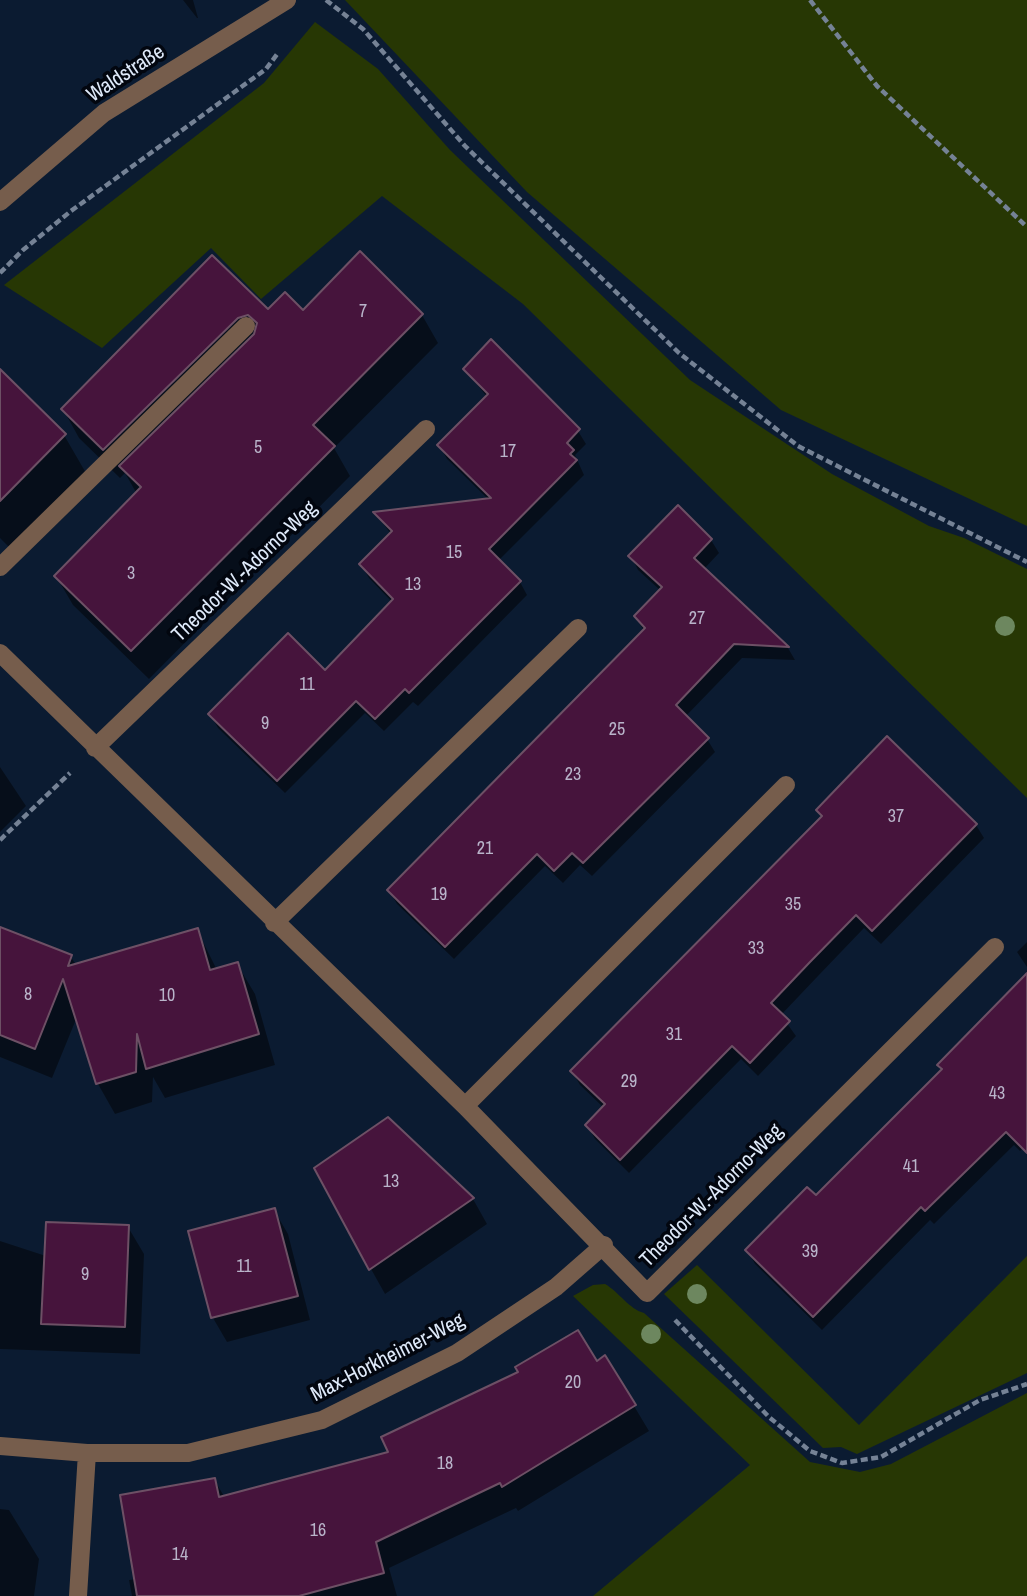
<!DOCTYPE html>
<html>
<head>
<meta charset="utf-8">
<style>
	body { margin:0 }
	canvas { display:block; background:#0b1b31 }
</style>
</head>
<body>
<canvas width="1027" height="1596"></canvas>
<script>
const g = document.querySelector('canvas').getContext('2d');
g.lineJoin = 'round';
function fillPath(path, color) { g.fillStyle = color; g.fill(path, 'evenodd'); }
function strokePath(path, color, width, dash) { g.strokeStyle = color; g.lineWidth = width; g.lineCap = dash ? 'butt' : 'round'; g.setLineDash(dash || []); g.stroke(path); }
function label(font, color, halo, rows, align = 'center') {
  g.font = font + ' "Archivo Narrow",sans-serif'; g.lineWidth = 7; g.setLineDash([]); g.textBaseline = 'middle'; g.strokeStyle = halo; g.fillStyle = color; for (const [text, x, y, turn = 0] of rows) {
    g.save(); g.translate(x, y); g.rotate((+turn || 0) * Math.PI / 180); g.textAlign = isNaN(turn) ? turn : align; if (halo) g.strokeText(text, 0, 0); g.fillText(text, 0, 0); g.restore();
  }
}
const green = new Path2D(`
	M 345,0 L 1027,0 L 1027,526 L 781,410 L 527,192 Z
	M 315,22 L 378,69 L 450,150 L 690,380 L 832,474 L 929,526 L 964,538 L 1027,569 L 1027,798 L 523,304 L 382,196 L 261,299 L 211,248 L 102,348 L 4,285 L 264,83 Z
	M 1027,1256 L 1027,1373 L 857,1454 L 841,1447 L 823,1448 L 664,1294 L 697,1265 L 859,1425 Z
	M 605,1284 C 619,1292 629,1309 644,1313 L 810,1462 L 860,1472 L 891,1464 L 1027,1393 L 1027,1596 L 593,1596 L 750,1465 L 573,1296 L 593,1285 Z`);
const shadow = new Path2D(`
	M 183,0 L 193,0 L 198,18 L 197,18 Z
	M 212,258 L 268,312 L 422,315 L 438,343 L 334,448 L 350,476 L 149,679 L 73,605 L 56,576 L 137,494 L 125,473 L 120,478 L 79,438 L 63,409 Z
	M 465,369 L 578,431 L 586,444 L 575,455 L 584,475 L 498,561 L 520,582 L 527,595 L 418,706 L 413,702 L 384,731 L 365,713 L 285,793 L 218,728 L 210,714 L 325,673 L 392,602 L 369,578 L 361,565 L 391,534 L 376,514 L 489,500 L 447,459 L 439,445 L 487,397 Z
	M 0,372 L 64,435 L 86,473 L 11,549 L 0,538 Z
	M 711,540 L 719,553 L 704,569 L 788,648 L 795,660 L 742,658 L 685,717 L 707,739 L 715,752 L 592,876 L 580,865 L 563,883 L 545,866 L 454,959 L 397,904 L 389,890 L 644,631 L 636,617 L 661,591 L 638,570 L 631,556 Z
	M 0,767 L 26,806 L 0,832 Z
	M 818,810 L 976,825 L 984,838 L 881,944 L 864,928 L 818,976 L 781,1015 L 796,1036 L 758,1076 L 741,1059 L 629,1173 L 595,1139 L 587,1125 L 604,1108 L 580,1085 L 572,1071 L 822,818 Z
	M 0,929 L 71,957 L 76,965 L 197,930 L 217,970 L 237,964 L 255,994 L 275,1065 L 165,1098 L 153,1077 L 152,1102 L 115,1114 L 98,1084 L 77,1017 L 52,1078 L 0,1057 Z
	M 1027,942 L 1027,967 L 1017,952 Z
	M 1027,976 L 1027,1144 L 1020,1151 L 1014,1145 L 934,1224 L 930,1220 L 822,1330 L 755,1264 L 747,1250 L 816,1197 L 943,1071 Z
	M 473,1199 L 487,1224 L 385,1294 L 371,1269 Z
	M 274,1210 L 288,1234 L 310,1320 L 227,1342 L 213,1318 L 190,1232 Z
	M 128,1227 L 144,1254 L 140,1354 L 0,1349 L 0,1241 L 46,1256 Z
	M 596,1363 L 634,1406 L 649,1431 L 518,1511 L 516,1508 L 389,1568 L 397,1596 L 132,1596 L 129,1580 L 136,1579 L 214,1479 L 225,1498 L 391,1453 Z
	M 0,1509 L 9,1510 L 39,1559 L 34,1596 L 0,1596 Z`);
const building = new Path2D(`
	M 360,251 L 423,314 L 313,425 L 335,446 L 131,651 L 54,576 L 141,487 L 119,466 L 254,334 L 257,323 L 248,315 L 238,318 L 103,450 L 61,409 L 212,255 L 268,309 L 285,292 L 303,310 Z
	M 491,339 L 580,429 L 567,443 L 574,450 L 570,454 L 577,460 L 489,549 L 521,581 L 409,693 L 405,689 L 375,719 L 356,701 L 277,781 L 208,714 L 288,633 L 325,670 L 393,599 L 359,564 L 392,531 L 373,512 L 491,498 L 437,445 L 488,394 L 463,369 Z
	M 0,369 L 66,434 L 0,501 Z
	M 678,505 L 712,539 L 694,558 L 789,647 L 734,644 L 676,705 L 709,738 L 583,863 L 572,853 L 554,871 L 537,854 L 445,947 L 387,890 L 645,628 L 634,616 L 662,587 L 628,556 Z
	M 887,736 L 977,824 L 872,931 L 856,915 L 810,962 L 771,1003 L 790,1021 L 750,1063 L 732,1046 L 620,1160 L 585,1125 L 605,1104 L 570,1071 L 822,816 L 816,810 Z
	M 0,927 L 72,955 L 68,966 L 198,928 L 210,970 L 238,962 L 259,1034 L 146,1069 L 137,1034 L 136,1072 L 96,1084 L 63,979 L 35,1049 L 0,1035 Z
	M 1027,973 L 1027,1153 L 1006,1132 L 925,1211 L 921,1207 L 813,1317 L 745,1250 L 807,1187 L 816,1195 L 942,1069 L 937,1065 Z
	M 388,1117 L 474,1198 L 369,1270 L 314,1168 Z
	M 275,1208 L 298,1296 L 211,1318 L 188,1231 Z
	M 46,1222 L 129,1225 L 125,1327 L 41,1324 Z
	M 578,1330 L 597,1361 L 605,1355 L 636,1405 L 502,1487 L 500,1483 L 376,1542 L 384,1573 L 299,1596 L 137,1596 L 120,1495 L 215,1478 L 219,1497 L 388,1452 L 381,1437 L 518,1372 L 515,1367 Z`);
const path = new Path2D(`
	M 326,0 L 363,29 L 465,146 L 679,353 L 798,446 L 1027,562
	M 810,0 L 877,86 L 1027,227
	M 0,273 L 23,250 L 71,211 L 266,69 L 278,53
	M 0,840 L 70,773
	M 675,1320 L 769,1417 L 810,1451 L 842,1463 L 881,1457 L 980,1400 L 1027,1384`);
const minor = new Path2D(`
	M 0,202 L 104,113 L 287,0
	M 0,567 L 246,326
	M 0,653 L 465,1106 L 647,1293 L 995,947
	M 95,748 L 426,429
	M 274,923 L 578,628
	M 465,1106 L 786,785
	M 0,1446 L 87,1453 L 188,1453 L 322,1420 L 457,1353 L 556,1287 L 604,1245
	M 78,1596 L 87,1453`);
const trees = [
	[1005,626],
	[697,1294],
	[651,1334]
];
const numberNames = [
	["7",363,312],
	["5",258,448],
	["17",508,452],
	["15",454,553],
	["3",131,574],
	["13",413,585],
	["27",697,619],
	["11",307,685],
	["9",265,724],
	["25",617,730],
	["23",573,775],
	["37",896,817],
	["21",485,849],
	["19",439,895],
	["35",793,905],
	["33",756,949],
	["8",28,995],
	["10",167,996],
	["31",674,1035],
	["29",629,1082],
	["43",997,1094],
	["41",911,1167],
	["13",391,1182],
	["39",810,1252],
	["11",244,1267],
	["9",85,1275],
	["20",573,1383],
	["18",445,1464],
	["16",318,1531],
	["14",180,1555]
];
const streetNames = [
	["Waldstraße",126,74,-33],
	["Theodor-W.-Adorno-Weg",245,572,-44],
	["Theodor-W.-Adorno-Weg",712,1196,-45],
	["Max-Horkheimer-Weg",388,1358,-27]
];
fillPath(green, '#273704');
fillPath(shadow, '#0007');
fillPath(building, '#46143c');
strokePath(building, '#6d5065', 2);
strokePath(path, '#758295', 4.5, [7, 3.5]);
strokePath(minor, '#765d4c', 18);
g.fillStyle = '#6d875f';
for (const [x, y] of trees) { g.beginPath(); g.arc(x, y, 10, 0, 2 * Math.PI); g.fill(); }
label('18px', '#b9b4ca', null, numberNames);
label('21px', '#dfeafa', '#02060f', streetNames);
</script>
</body>
</html>
